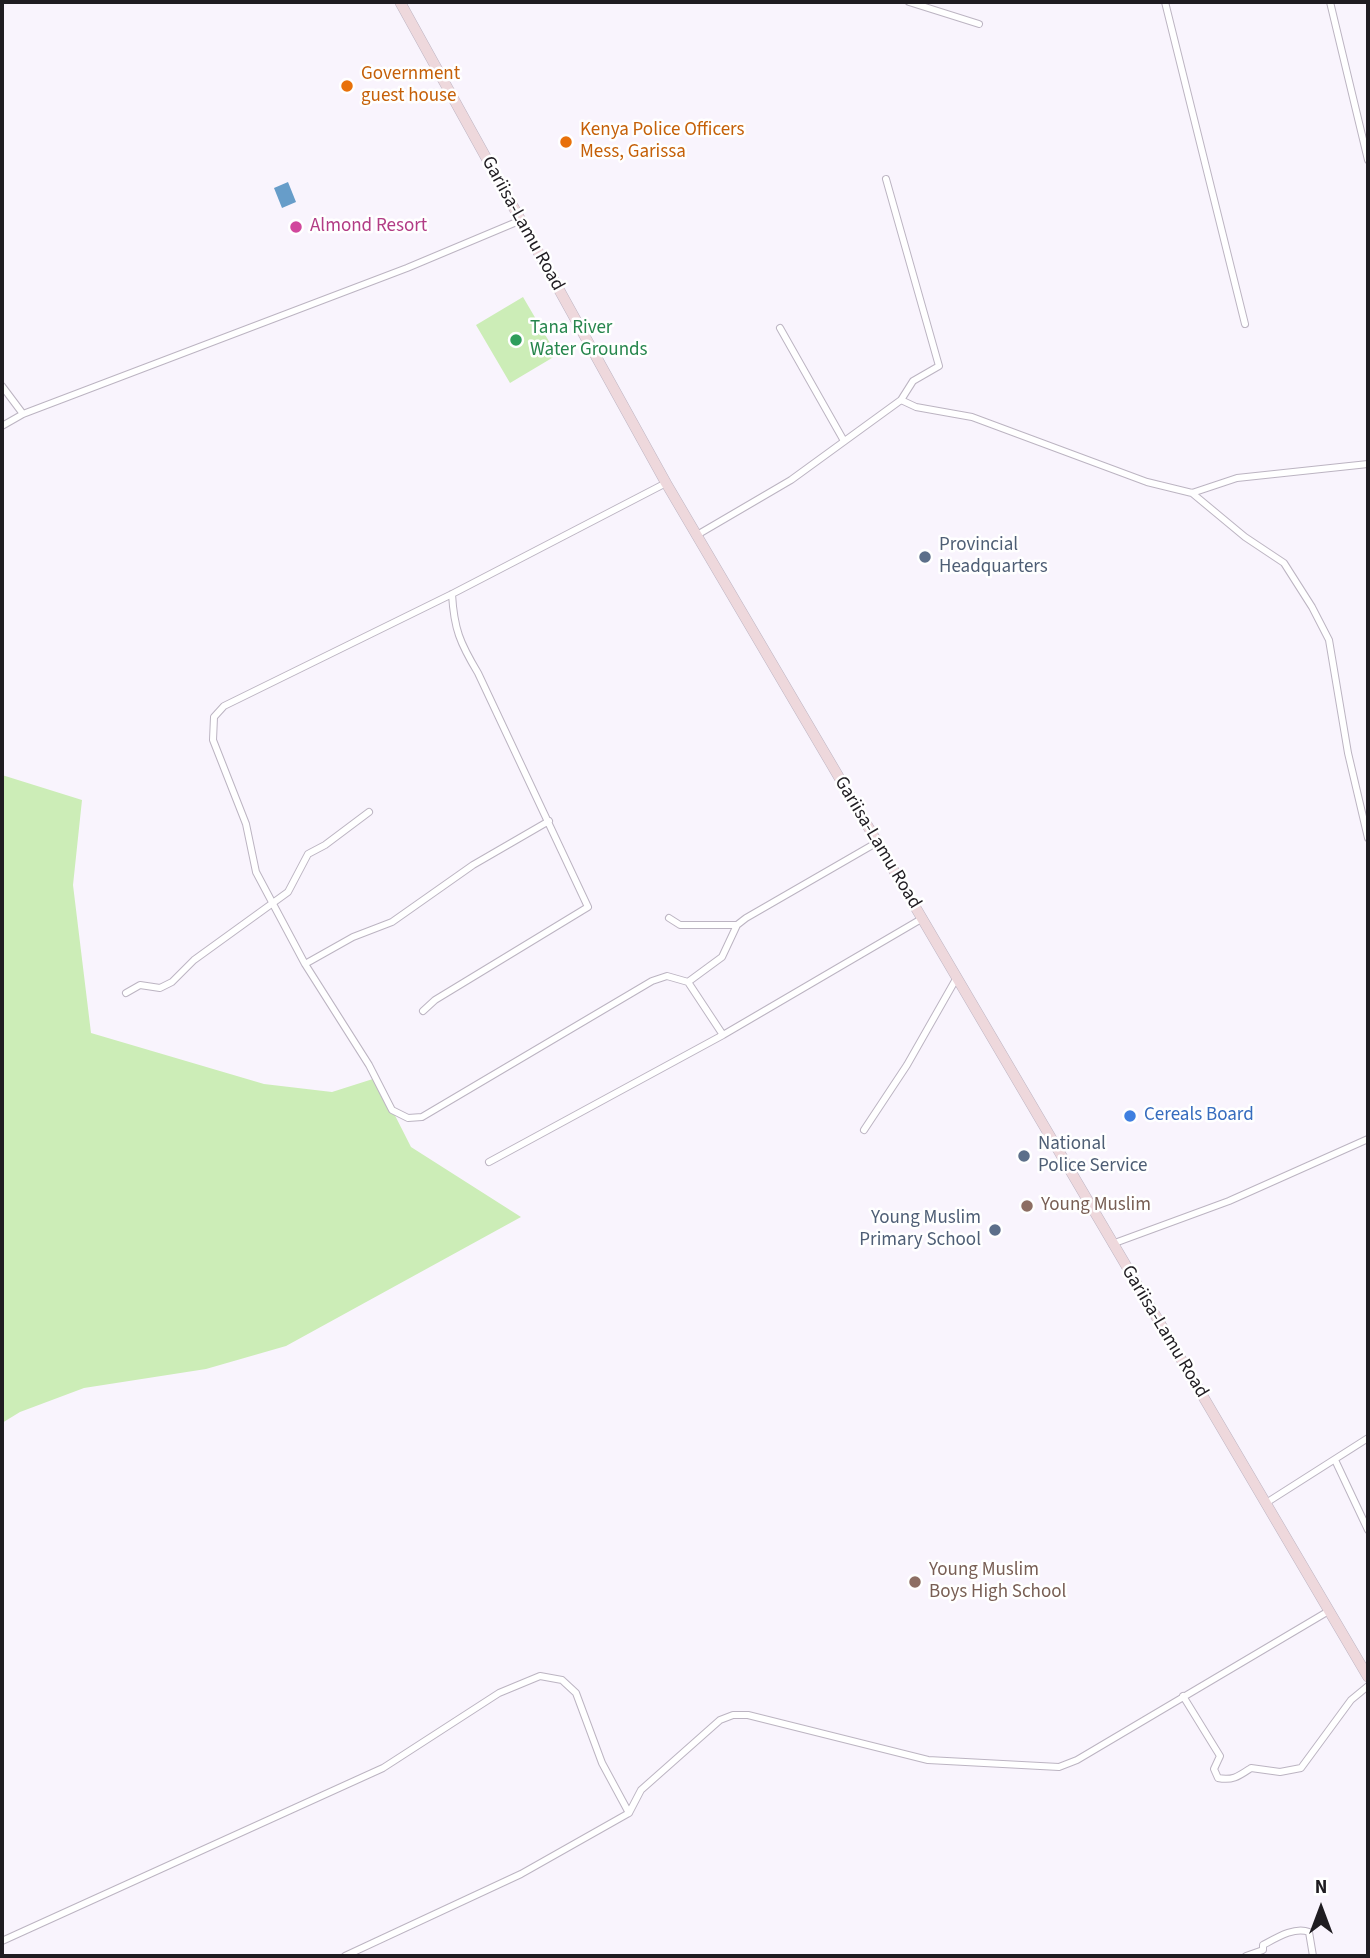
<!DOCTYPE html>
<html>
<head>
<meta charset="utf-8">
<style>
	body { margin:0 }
	#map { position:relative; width:1370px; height:1958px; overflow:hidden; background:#f9f4fd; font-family:"Source Sans 3",sans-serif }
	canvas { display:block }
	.frame { position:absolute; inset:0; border:4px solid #1f1c21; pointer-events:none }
	.north { position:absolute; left:1286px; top:1874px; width:70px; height:70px; -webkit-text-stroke:5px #fff; paint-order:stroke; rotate:0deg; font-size:19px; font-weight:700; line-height:28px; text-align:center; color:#1f1c21 }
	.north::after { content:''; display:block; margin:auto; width:24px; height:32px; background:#1f1c21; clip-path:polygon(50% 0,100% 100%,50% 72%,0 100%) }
</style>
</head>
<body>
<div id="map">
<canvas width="1370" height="1958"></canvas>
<div class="frame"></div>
<div class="north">N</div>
</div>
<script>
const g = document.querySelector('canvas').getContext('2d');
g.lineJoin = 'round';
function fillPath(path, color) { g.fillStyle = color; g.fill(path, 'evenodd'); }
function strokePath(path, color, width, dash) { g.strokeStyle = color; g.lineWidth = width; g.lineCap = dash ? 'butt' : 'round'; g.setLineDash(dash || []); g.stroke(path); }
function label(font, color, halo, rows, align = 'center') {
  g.font = font + ' "Source Sans 3",sans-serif'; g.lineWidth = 5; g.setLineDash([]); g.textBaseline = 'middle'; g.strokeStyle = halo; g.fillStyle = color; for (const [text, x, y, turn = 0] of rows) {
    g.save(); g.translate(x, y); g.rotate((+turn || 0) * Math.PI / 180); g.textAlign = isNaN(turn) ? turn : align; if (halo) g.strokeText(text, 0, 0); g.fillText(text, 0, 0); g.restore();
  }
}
const green = new Path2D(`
	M 523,297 L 557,355 L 510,383 L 476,325 Z
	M 2,775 L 82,800 L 73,885 L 91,1033 L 264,1084 L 332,1092 L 376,1078 L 411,1147 L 521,1217 L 286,1346 L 206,1369 L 84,1388 L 20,1412 L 2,1423 Z`);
const water = new Path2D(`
	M 288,182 L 296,202 L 282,208 L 274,188 Z`);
const street = new Path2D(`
	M 909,2 L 979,24
	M 1165,2 L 1245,324
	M 1330,2 L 1368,160
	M 780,328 L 844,441
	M 2,386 L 23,414
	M 901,400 L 916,407 L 972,417 L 1147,482 L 1192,493 L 1237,478 L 1368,464
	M 2,426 L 23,414 L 407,268 L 519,221
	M 666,483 L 452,594 L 224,706 L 214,717 L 213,740 L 246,824 L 256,872 L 305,964 L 369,1065 L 392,1110 L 408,1118 L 422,1117 L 652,981 L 667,976 L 688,982 L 723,1035 L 923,918
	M 1192,493 L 1245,537 L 1284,563 L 1312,607 L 1329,640 L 1348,753 L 1368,838
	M 697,535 L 791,480 L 901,400 L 913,381 L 939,366 L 886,179
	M 669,918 L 680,925 L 737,925
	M 305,964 L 353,937 L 392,922 L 473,865 L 549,821
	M 688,982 L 722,957 L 737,925 L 746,918 L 876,843
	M 126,993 L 140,985 L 160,988 L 172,982 L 194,960 L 288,892 L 308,854 L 325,845 L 369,812
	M 423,1011 L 435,1000 L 588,907 L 478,673 C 460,643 454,629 452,594
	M 864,1130 L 907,1065 L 956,979
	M 489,1162 L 723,1035
	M 1112,1244 L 1229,1201 L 1368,1139
	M 1335,1460 L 1368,1530
	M 1266,1503 L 1368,1438
	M 1183,1696 L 1220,1756 L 1214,1769 L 1218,1778 C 1233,1781 1239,1776 1251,1768 L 1280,1772 L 1301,1768 L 1351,1700 L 1368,1686
	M 2,1941 L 383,1768 L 499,1693 L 540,1676 L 562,1680 L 576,1693 L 602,1763 L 629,1813
	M 345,1956 L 521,1874 L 629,1813 L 641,1790 L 720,1720 L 733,1715 L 748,1715 L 928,1760 L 1059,1767 L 1077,1760 L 1327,1612
	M 1246,1956 L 1263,1950 L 1263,1945 C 1276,1938 1295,1926 1309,1932 L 1313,1956`);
const secondary = new Path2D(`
	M 400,2 L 666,483 L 1368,1677`);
const markers = [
	[347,86,7,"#e8710a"],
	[566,142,7,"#e8710a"],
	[296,227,7,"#d1479c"],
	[516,340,7,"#2e9e5b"],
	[925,557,7,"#5c6f8a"],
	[1130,1116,7,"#3f7fe0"],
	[1024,1156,7,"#5c6f8a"],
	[1027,1206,7,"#8d6e63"],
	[995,1230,7,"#5c6f8a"],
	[915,1582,7,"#8d6e63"]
];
const foodNames = [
	["Government",361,75],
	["guest house",361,97],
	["Kenya Police Officers",580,131],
	["Mess, Garissa",580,153]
];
const streetNames = [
	["Gariisa-Lamu Road",522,224,61],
	["Gariisa-Lamu Road",877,843,59],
	["Gariisa-Lamu Road",1164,1332,59]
];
const hotelNames = [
	["Almond Resort",310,227]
];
const leisureNames = [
	["Tana River",530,329],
	["Water Grounds",530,351]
];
const serviceNames = [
	["Provincial",939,546],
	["Headquarters",939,568],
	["National",1038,1145],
	["Police Service",1038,1167],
	["Young Muslim",981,1219,"right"],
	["Primary School",981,1241,"right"]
];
const shopNames = [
	["Cereals Board",1144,1116]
];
const educationNames = [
	["Young Muslim",1041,1206],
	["Young Muslim",929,1571],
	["Boys High School",929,1593]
];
fillPath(green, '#ccedb7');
fillPath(water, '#679dc9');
strokePath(street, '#bcb4c2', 8);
strokePath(secondary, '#bcb4c2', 11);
strokePath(street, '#fff', 6);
strokePath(secondary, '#eed8dc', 10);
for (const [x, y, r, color] of markers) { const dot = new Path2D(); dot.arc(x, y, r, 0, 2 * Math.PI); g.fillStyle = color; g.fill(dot); strokePath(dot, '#fff', 2.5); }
label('19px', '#c56008', '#fff', foodNames, 'left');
label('19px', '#1f1c21', '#fff', streetNames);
label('19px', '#b23c85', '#fff', hotelNames, 'left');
label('19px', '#27864d', '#fff', leisureNames, 'left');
label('19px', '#4e5e75', '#fff', serviceNames, 'left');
label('19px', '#366cbe', '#fff', shopNames, 'left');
label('19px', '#785e54', '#fff', educationNames, 'left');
</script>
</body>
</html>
